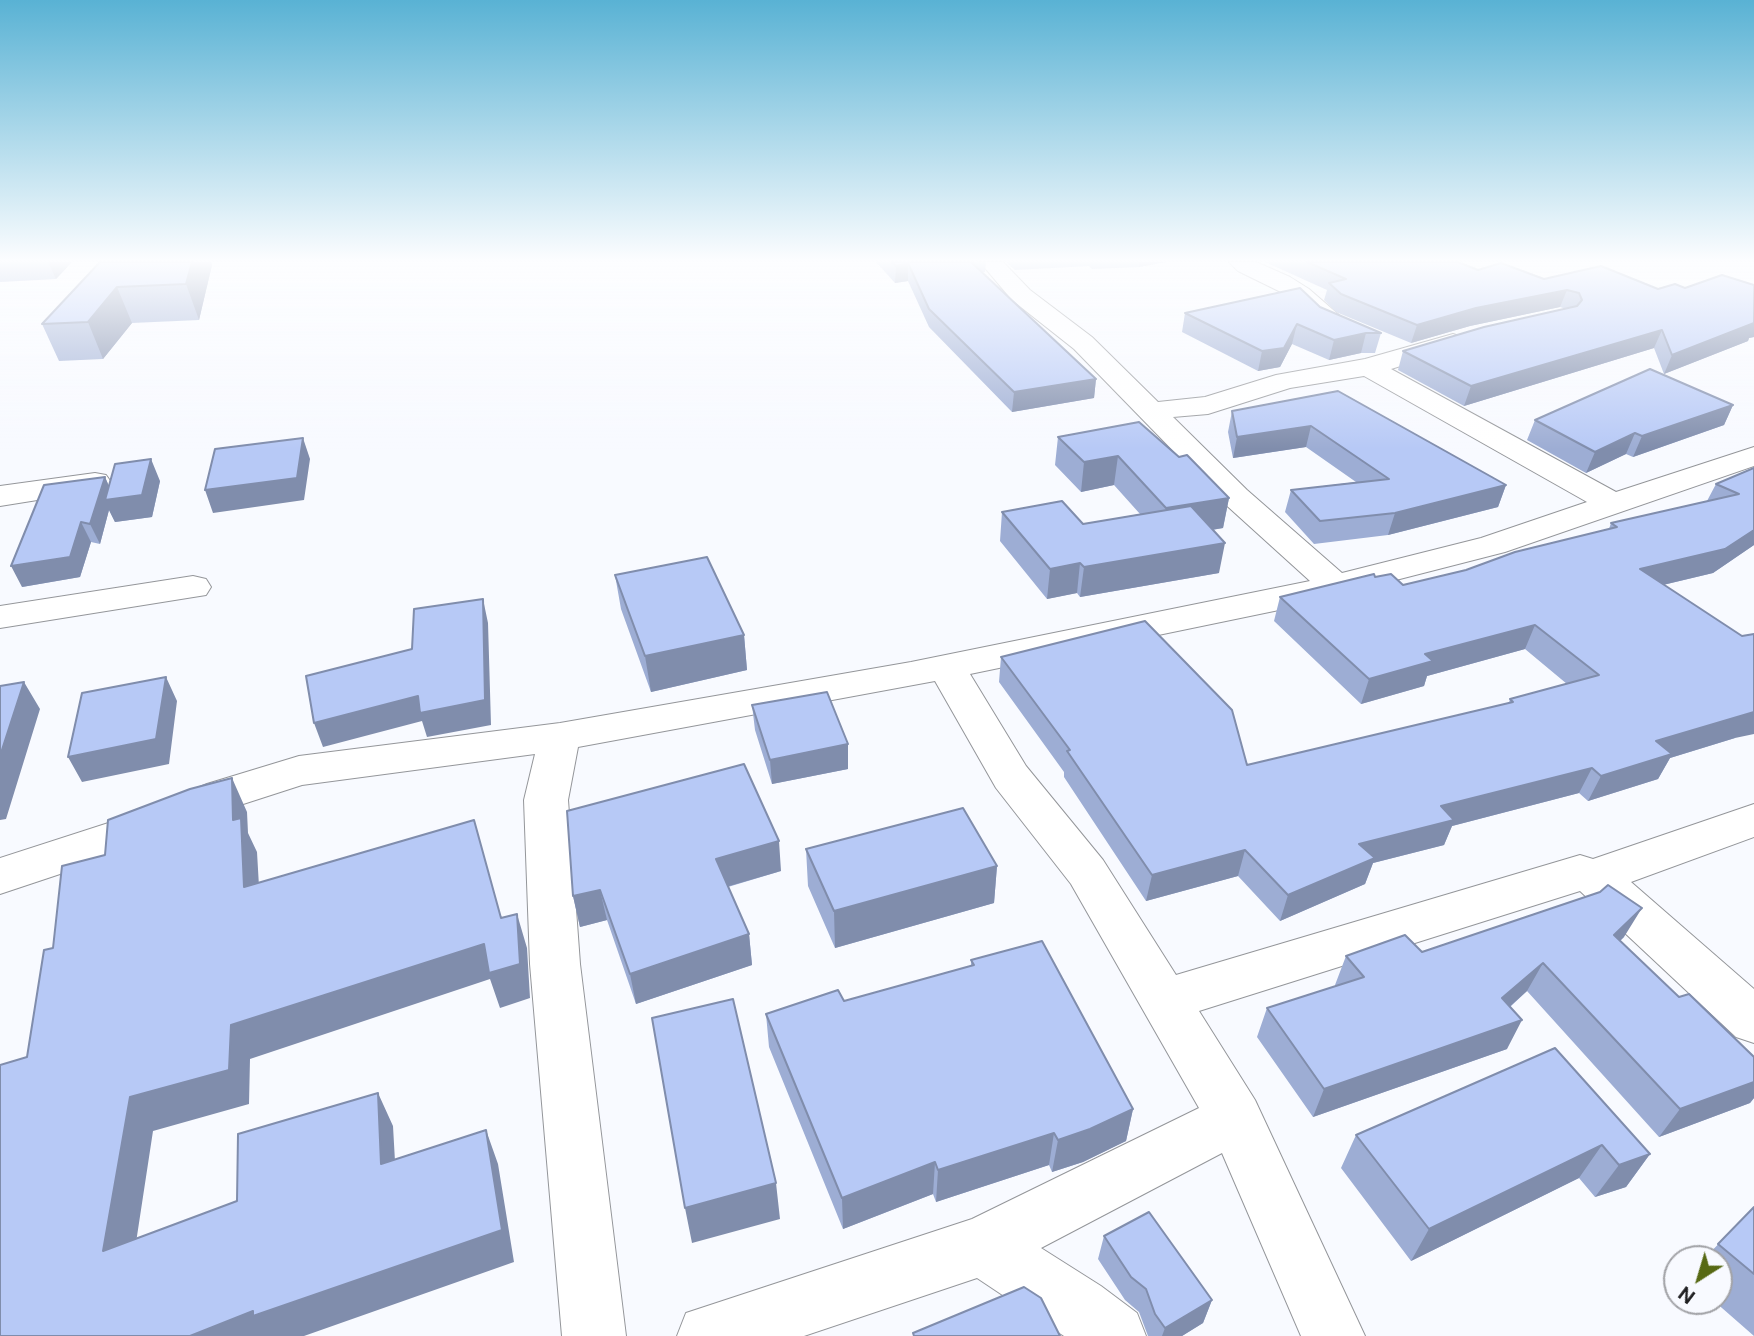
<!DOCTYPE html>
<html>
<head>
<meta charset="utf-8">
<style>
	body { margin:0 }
	#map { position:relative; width:1754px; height:1336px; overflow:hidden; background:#f8faff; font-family:"Public Sans",sans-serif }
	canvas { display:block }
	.north { position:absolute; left:1663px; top:1245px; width:70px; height:70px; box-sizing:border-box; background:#f8faff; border:2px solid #a1a2a6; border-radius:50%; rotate:217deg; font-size:19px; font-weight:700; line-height:28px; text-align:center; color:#1e1e20 }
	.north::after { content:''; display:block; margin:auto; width:24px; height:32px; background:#576914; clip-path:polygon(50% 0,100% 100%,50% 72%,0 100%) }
</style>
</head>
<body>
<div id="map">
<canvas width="1754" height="1336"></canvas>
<div class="north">N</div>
</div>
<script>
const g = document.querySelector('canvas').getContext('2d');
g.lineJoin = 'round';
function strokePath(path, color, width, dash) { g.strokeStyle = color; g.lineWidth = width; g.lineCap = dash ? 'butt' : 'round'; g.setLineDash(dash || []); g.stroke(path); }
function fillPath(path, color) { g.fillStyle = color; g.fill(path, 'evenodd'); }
const minor = new Path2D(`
	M 980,262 L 1003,262 L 1030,290 L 1092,337 L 1158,402 L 1205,397 L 1276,375 L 1365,359 L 1453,334 L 1462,337 L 1466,342 L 1462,347 L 1391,369 L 1616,492 L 1754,447 L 1754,466 L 1505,552 L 1279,610 L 970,674 L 1026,766 L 1103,860 L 1176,975 L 1580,855 L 1593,859 L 1754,804 L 1754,837 L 1631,882 L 1754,989 L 1754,1043 L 1736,1037 L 1580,891 L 1199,1011 L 1255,1100 L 1365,1336 L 1301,1336 L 1222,1153 L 1041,1248 L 1101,1286 L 1137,1313 L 1146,1336 L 1064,1336 L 977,1278 L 804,1336 L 677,1336 L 686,1313 L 972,1219 L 1199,1108 L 1071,884 L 996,788 L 935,681 L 578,747 L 568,800 L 580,964 L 626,1336 L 562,1336 L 530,964 L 524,800 L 535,754 L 302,785 L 237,806 L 159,841 L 0,894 L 0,858 L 127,817 L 207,784 L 299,756 L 560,723 L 911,662 L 1310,581 L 1225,504 L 1074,349 L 1012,300 ZM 1364,376 L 1587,502 L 1481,538 L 1342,573 L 1247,490 L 1173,417 L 1208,414 L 1290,388 Z
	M 1229,262 L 1256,262 L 1290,277 L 1309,289 L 1347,322 L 1343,327 L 1334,330 L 1319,325 L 1287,295 L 1238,271 Z
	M 95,473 L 106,475 L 111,482 L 106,489 L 0,506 L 0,486 Z
	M 193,576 L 206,579 L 211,587 L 206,595 L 0,628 L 0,606 Z`);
const wall = new Path2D(`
	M 0,262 L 72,262 L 56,279 L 0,282 Z
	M 100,262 L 211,262 L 212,265 L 199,320 L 132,323 L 103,359 L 59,361 L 42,324 Z
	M 876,262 L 986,262 L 985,272 L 982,272 L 1096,379 L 1094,398 L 1012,412 L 929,327 L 908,281 L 895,283 Z
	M 1006,262 L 1166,262 L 1139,267 L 1092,269 L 1089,266 L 1015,270 Z
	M 1265,262 L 1458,262 L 1478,270 L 1544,279 L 1658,289 L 1754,285 L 1754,337 L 1749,338 L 1748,341 L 1664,374 L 1654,348 L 1464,406 L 1398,370 L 1403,351 L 1566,309 L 1560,307 L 1470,326 L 1411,343 L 1336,312 L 1324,300 L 1327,290 Z
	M 1320,307 L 1381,333 L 1375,353 L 1361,353 L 1329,360 L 1292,344 L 1280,367 L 1258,371 L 1182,332 L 1185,313 Z
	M 1338,391 L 1506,485 L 1498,507 L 1388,535 L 1314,544 L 1285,512 L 1291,490 L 1356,482 L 1306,447 L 1233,458 L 1228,432 L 1232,411 Z
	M 1733,405 L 1724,425 L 1633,457 L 1626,454 L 1586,473 L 1527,440 L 1535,420 Z
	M 1058,437 L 1179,457 L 1229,498 L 1223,528 L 1212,530 L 1219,573 L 1080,597 L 1077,593 L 1047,599 L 1000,541 L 1002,512 L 1083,524 L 1140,514 L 1114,485 L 1081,492 L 1055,465 Z
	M 1754,468 L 1754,545 L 1713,573 L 1663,585 L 1735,738 L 1670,758 L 1658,779 L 1588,801 L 1579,793 L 1452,826 L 1444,845 L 1373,863 L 1365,884 L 1280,921 L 1238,876 L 1146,901 L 1064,777 L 1064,772 L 999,682 L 1001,657 L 1247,765 L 1509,703 L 1510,699 L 1567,684 L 1525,649 L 1427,676 L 1424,686 L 1361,704 L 1274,621 L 1280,597 L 1375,577 L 1403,585 L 1466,570 L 1609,529 L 1611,523 L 1707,501 L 1716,484 Z
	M 105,477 L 109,486 L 160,481 L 152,517 L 115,522 L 109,510 L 100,544 L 91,542 L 80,577 L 22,587 Z
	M 615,575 L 744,635 L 747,670 L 651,692 L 621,609 Z
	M 752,705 L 848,744 L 848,769 L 772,784 L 755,730 Z
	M 806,849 L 997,866 L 994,903 L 835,948 L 808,886 Z
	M 781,871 L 728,887 L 749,934 L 752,965 L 636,1004 L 607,920 L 580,927 L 573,896 Z
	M 1624,937 L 1620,941 L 1679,997 L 1754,1057 L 1754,1098 L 1750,1103 L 1659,1137 L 1527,991 L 1510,1007 L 1507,1049 L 1313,1117 L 1257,1037 L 1267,1008 L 1336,986 L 1335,985 L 1346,956 L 1422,952 Z
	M 971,960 L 1133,1109 L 1126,1141 L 1083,1162 L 1052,1172 L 1049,1165 L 936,1202 L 933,1194 L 843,1229 L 769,1047 L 766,1014 L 844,1001 L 971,966 Z
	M 1555,1048 L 1650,1154 L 1626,1187 L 1595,1197 L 1579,1178 L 1411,1261 L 1341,1168 L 1356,1135 Z
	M 1754,1207 L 1754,1336 L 1714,1301 L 1719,1301 L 1719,1259 L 1704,1259 Z
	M 1104,1236 L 1212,1300 L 1203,1323 L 1182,1336 L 1148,1336 L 1139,1312 L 1125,1300 L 1098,1259 Z`);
const shadedWall = new Path2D(`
	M 48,262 L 72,262 L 56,279 Z
	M 192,262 L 211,262 L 212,265 L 199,320 L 186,284 Z
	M 1140,262 L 1166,262 L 1139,267 Z
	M 908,263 L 908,281 L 895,283 L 896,266 Z
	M 117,287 L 132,323 L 103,359 L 88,322 Z
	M 1567,290 L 1560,307 L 1470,326 L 1411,343 L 1417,325 L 1476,308 Z
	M 1754,321 L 1754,337 L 1749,338 L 1748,341 L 1664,374 L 1672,355 Z
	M 1297,324 L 1292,344 L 1280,367 L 1258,371 L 1262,351 Z
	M 1662,330 L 1654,348 L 1464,406 L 1471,386 Z
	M 1366,333 L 1361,353 L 1329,360 L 1334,340 Z
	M 1096,379 L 1094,398 L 1012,412 L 1014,392 Z
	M 1733,405 L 1724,425 L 1633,457 L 1642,436 Z
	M 1311,426 L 1306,447 L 1233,458 L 1237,437 Z
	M 1635,433 L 1626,454 L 1586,473 L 1595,452 Z
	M 303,438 L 310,459 L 304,500 L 213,513 L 205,490 Z
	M 1118,456 L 1114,485 L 1081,492 L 1084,462 Z
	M 151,459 L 160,481 L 152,517 L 115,522 L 109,510 L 100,544 L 90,524 L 105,477 L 113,496 Z
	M 1506,485 L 1498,507 L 1388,535 L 1395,513 Z
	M 1229,498 L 1223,528 L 1161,538 L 1166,508 Z
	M 81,522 L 91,542 L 80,577 L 22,587 L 11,566 Z
	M 1754,530 L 1754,545 L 1713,573 L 1629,593 L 1640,569 Z
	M 1225,543 L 1219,573 L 1080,597 L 1084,567 Z
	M 1080,563 L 1077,593 L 1047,599 L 1050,569 Z
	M 483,599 L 488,623 L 491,725 L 427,737 L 422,721 L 323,747 L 314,723 Z
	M 1535,625 L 1525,649 L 1427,676 L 1424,686 L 1361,704 L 1369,679 L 1425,654 Z
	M 744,635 L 747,670 L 651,692 L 645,656 Z
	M 166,677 L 177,701 L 169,764 L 82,782 L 68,757 Z
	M 24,682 L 40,709 L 6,819 L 0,820 L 0,756 Z
	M 1754,712 L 1754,734 L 1735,738 L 1670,758 L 1658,779 L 1588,801 L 1601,776 L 1656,741 Z
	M 848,744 L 848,769 L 772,784 L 770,760 Z
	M 1592,768 L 1579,793 L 1452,826 L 1444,845 L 1373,863 L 1365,884 L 1280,921 L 1288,895 L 1359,844 L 1441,806 Z
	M 232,778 L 247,812 L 248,833 L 257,852 L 261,921 L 244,887 L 233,820 Z
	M 779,841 L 781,871 L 719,889 L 716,859 Z
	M 1245,850 L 1238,876 L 1146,901 L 1152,875 Z
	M 997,866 L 994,903 L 835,948 L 834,911 Z
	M 600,890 L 607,920 L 580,927 L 573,896 Z
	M 1642,908 L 1624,937 L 1597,963 L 1614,935 Z
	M 517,914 L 527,948 L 530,998 L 500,1008 L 490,979 L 250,1059 L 249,1104 L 153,1131 L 130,1282 L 103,1251 L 130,1097 L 231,1025 Z
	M 749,934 L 752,965 L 636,1004 L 630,974 Z
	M 1543,963 L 1527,991 L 1487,1027 L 1502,998 Z
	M 1522,1020 L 1507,1049 L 1313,1117 L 1324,1089 Z
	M 1754,1082 L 1754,1098 L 1750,1103 L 1659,1137 L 1680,1109 Z
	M 378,1093 L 393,1126 L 397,1197 L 381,1164 Z
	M 1133,1109 L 1126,1141 L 1083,1162 L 1052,1172 L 1058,1140 Z
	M 486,1130 L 498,1164 L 514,1262 L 304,1336 L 190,1336 Z
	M 1054,1133 L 1049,1165 L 936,1202 L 938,1170 Z
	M 1602,1145 L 1579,1178 L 1411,1261 L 1429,1229 Z
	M 1650,1154 L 1626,1187 L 1595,1197 L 1619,1165 Z
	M 935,1162 L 933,1194 L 843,1229 L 842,1198 Z
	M 776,1183 L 780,1219 L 692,1243 L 685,1208 Z
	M 1212,1300 L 1203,1323 L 1182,1336 L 1162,1336 L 1165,1328 Z`);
const building = new Path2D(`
	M 100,262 L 192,262 L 186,284 L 117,287 L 88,322 L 42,324 Z
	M 892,262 L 971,262 L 1096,379 L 1014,392 L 929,309 L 908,263 L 896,266 Z
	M 1307,262 L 1458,262 L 1478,270 L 1501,263 L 1544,279 L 1601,266 L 1658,289 L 1675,284 L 1685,288 L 1722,275 L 1754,285 L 1754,323 L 1672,355 L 1662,330 L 1471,386 L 1403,351 L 1484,327 L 1577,306 L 1582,300 L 1579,293 L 1567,290 L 1476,308 L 1417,325 L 1341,294 L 1329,283 L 1346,279 Z
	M 1300,288 L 1320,307 L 1381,333 L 1366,333 L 1334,340 L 1297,324 L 1284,348 L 1262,351 L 1185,313 Z
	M 1650,369 L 1733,405 L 1642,436 L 1635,433 L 1595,452 L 1535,420 Z
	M 1338,391 L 1506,485 L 1395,513 L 1320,521 L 1291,490 L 1389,479 L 1311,426 L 1237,437 L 1232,411 Z
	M 1139,422 L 1179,457 L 1187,455 L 1229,498 L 1166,508 L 1118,456 L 1084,462 L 1058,437 Z
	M 303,438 L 297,478 L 205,490 L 215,449 Z
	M 151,459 L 142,495 L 105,500 L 115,464 Z
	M 1754,468 L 1754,530 L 1725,549 L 1640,569 L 1742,636 L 1754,634 L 1754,712 L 1656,741 L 1672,754 L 1601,776 L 1592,768 L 1441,806 L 1454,820 L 1359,844 L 1375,858 L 1288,895 L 1245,850 L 1152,875 L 1067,751 L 1070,750 L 1001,657 L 1145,621 L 1232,710 L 1247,765 L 1513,702 L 1510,699 L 1599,675 L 1535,625 L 1425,654 L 1433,661 L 1369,679 L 1280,597 L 1374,574 L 1375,577 L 1391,574 L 1403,585 L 1466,570 L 1515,552 L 1617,527 L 1611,523 L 1739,494 L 1716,484 Z
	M 105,477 L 90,524 L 81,522 L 70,557 L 11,566 L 44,485 Z
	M 1062,501 L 1083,524 L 1191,506 L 1225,543 L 1084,567 L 1080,563 L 1050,569 L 1002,512 Z
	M 707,557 L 744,635 L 645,656 L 615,575 Z
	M 483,599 L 485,700 L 420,713 L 418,696 L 314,723 L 306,676 L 412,649 L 414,609 Z
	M 166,677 L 156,739 L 68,757 L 82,693 Z
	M 24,682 L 0,756 L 0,686 Z
	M 827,692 L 848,744 L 770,760 L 752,705 Z
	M 744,764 L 779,841 L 716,859 L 749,934 L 630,974 L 600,890 L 573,896 L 567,811 Z
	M 232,778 L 233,820 L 241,818 L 244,887 L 474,820 L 501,918 L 517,914 L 520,964 L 489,973 L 484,944 L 231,1025 L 229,1070 L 130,1097 L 103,1251 L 237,1201 L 238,1134 L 378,1093 L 381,1164 L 486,1130 L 502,1230 L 253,1316 L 253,1311 L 190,1336 L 0,1336 L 0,1065 L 27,1057 L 44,950 L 53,948 L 62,866 L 105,855 L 108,820 L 190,789 Z
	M 963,808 L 997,866 L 834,911 L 806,849 Z
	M 1608,885 L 1642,908 L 1614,935 L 1679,997 L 1689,994 L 1754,1057 L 1754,1082 L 1680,1109 L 1543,963 L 1502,998 L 1522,1020 L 1324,1089 L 1267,1008 L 1364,977 L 1346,956 L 1405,935 L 1422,952 L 1600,892 Z
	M 1042,941 L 1133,1109 L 1090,1129 L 1058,1140 L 1054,1133 L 938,1170 L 935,1162 L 842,1198 L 766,1014 L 838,990 L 844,1001 L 974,965 L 971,960 Z
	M 733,999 L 776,1183 L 685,1208 L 652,1018 Z
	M 1555,1048 L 1650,1154 L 1619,1165 L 1602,1145 L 1429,1229 L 1356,1135 Z
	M 1754,1207 L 1754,1274 L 1718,1244 Z
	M 1149,1212 L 1212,1300 L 1165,1328 L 1155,1314 L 1146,1289 L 1131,1277 L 1104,1236 Z
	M 1024,1287 L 1041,1298 L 1060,1336 L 914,1336 L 913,1333 Z`);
strokePath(minor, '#94969a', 2);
fillPath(minor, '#fff');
fillPath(wall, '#9dadd4');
fillPath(shadedWall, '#808dac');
fillPath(building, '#b7c9f6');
strokePath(building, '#808dac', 2);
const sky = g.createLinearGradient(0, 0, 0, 449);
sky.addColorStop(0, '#59b2d4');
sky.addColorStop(0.58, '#fcfdff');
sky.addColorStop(1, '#fcfdff00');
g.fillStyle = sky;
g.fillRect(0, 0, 1754, 449);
</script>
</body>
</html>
